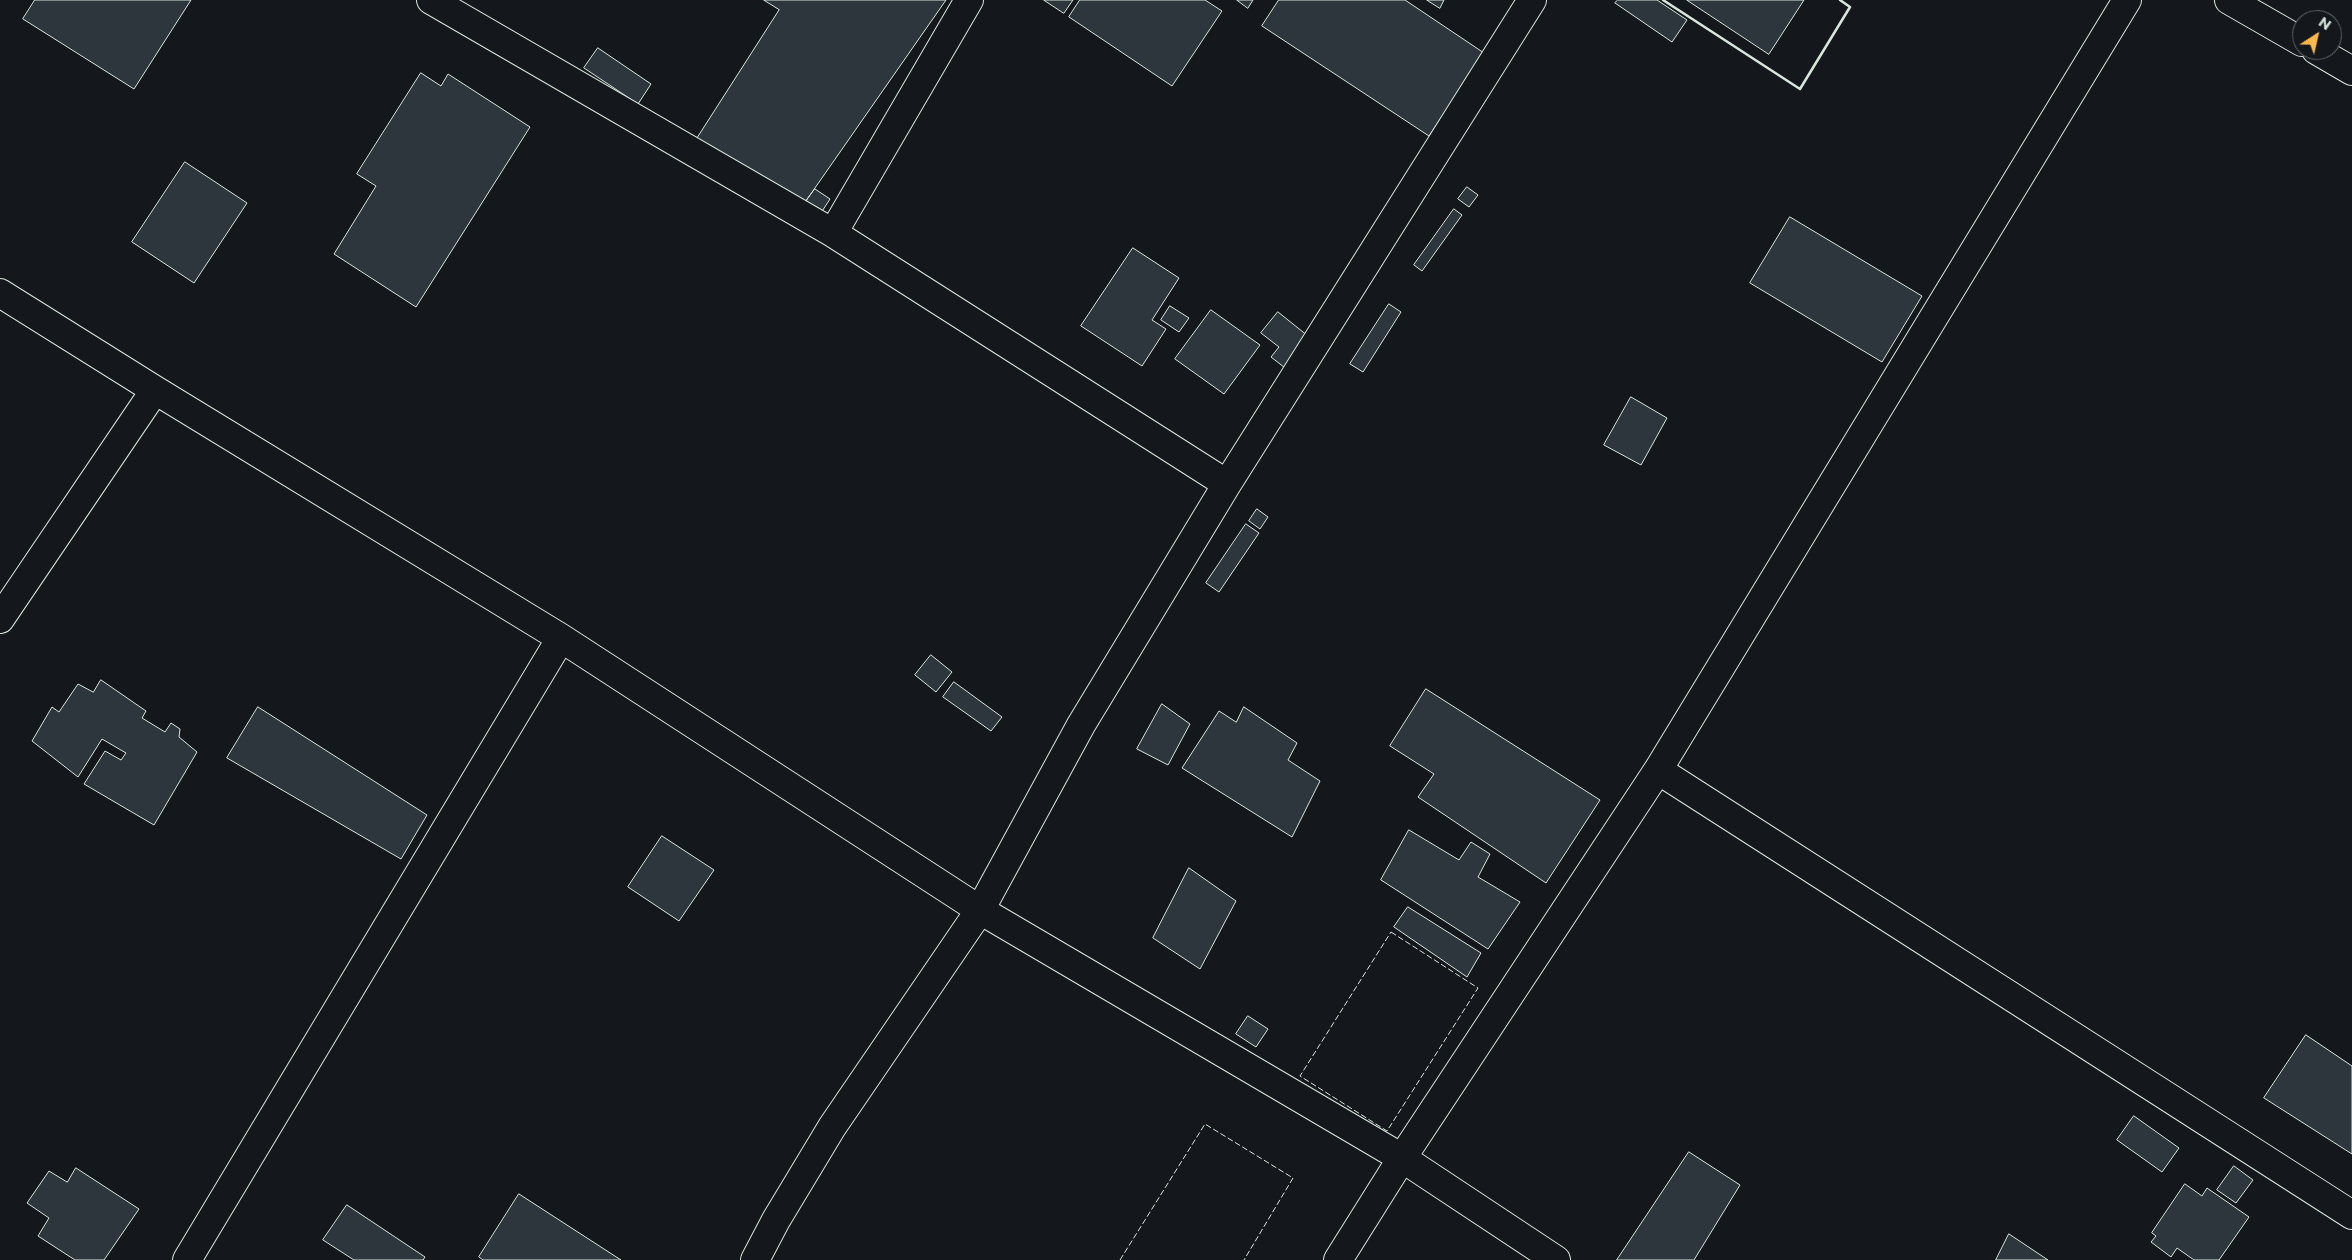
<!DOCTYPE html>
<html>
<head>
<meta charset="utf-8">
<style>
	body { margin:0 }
	#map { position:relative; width:2352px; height:1260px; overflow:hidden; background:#14181c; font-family:Montserrat,sans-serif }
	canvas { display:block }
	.north { position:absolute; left:2292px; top:10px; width:50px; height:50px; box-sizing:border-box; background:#14181c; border:1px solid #626a69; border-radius:50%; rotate:35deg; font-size:14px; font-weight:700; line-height:20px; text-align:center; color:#d8e6dc }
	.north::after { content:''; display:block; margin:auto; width:18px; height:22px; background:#ffb74d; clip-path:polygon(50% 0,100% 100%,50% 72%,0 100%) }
</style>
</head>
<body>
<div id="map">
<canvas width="2352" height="1260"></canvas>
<div class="north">N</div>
</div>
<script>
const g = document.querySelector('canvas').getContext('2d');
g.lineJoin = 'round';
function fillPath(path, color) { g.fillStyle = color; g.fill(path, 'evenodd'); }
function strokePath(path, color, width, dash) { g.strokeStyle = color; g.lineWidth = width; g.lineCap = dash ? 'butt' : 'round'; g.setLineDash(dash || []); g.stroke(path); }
const building = new Path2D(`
	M 35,0 L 191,0 L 134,89 L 23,19 Z
	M 764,0 L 946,0 L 801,208 L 695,141 L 779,10 Z
	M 1044,0 L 1073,0 L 1064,13 Z
	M 1080,0 L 1205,0 L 1222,11 L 1172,86 L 1069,17 Z
	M 1237,0 L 1253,0 L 1248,8 Z
	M 1279,0 L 1405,0 L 1484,53 L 1429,136 L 1262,26 Z
	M 1427,0 L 1444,0 L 1440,8 Z
	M 1618,0 L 1657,0 L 1687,20 L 1672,42 L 1615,3 Z
	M 1687,0 L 1804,0 L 1769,54 Z
	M 598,48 L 651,84 L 638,104 L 584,68 Z
	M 421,73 L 441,86 L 448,74 L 530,127 L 416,307 L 334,254 L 376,186 L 357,174 Z
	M 185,162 L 247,203 L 194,283 L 132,242 Z
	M 1467,187 L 1478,195 L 1469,207 L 1458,199 Z
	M 815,189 L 830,199 L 819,216 L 801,208 Z
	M 1454,209 L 1462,215 L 1422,271 L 1414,265 Z
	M 1790,217 L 1922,296 L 1882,362 L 1750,283 Z
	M 1133,248 L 1179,278 L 1152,320 L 1166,329 L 1142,366 L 1081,326 Z
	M 1389,304 L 1401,312 L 1363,372 L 1350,364 Z
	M 1170,306 L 1189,318 L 1179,332 L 1161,320 Z
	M 1211,310 L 1260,345 L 1224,394 L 1175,359 Z
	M 1278,312 L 1313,340 L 1289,371 L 1271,357 L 1279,347 L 1261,333 Z
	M 1631,397 L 1667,418 L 1641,465 L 1604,445 Z
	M 1257,509 L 1268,517 L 1260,529 L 1249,521 Z
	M 1246,524 L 1259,533 L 1219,592 L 1206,583 Z
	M 931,655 L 952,672 L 936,692 L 915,675 Z
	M 101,680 L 146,711 L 142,718 L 165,732 L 171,723 L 180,729 L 179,737 L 197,752 L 154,825 L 84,784 L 105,751 L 121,760 L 126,753 L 102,739 L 78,777 L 32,741 L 52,707 L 59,712 L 78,684 L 93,692 Z
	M 954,682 L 1002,717 L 991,731 L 943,697 Z
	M 1426,689 L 1600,800 L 1546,883 L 1418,797 L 1434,774 L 1390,746 Z
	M 1162,704 L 1190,724 L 1168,765 L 1137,749 Z
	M 258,707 L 427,815 L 401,859 L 227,758 Z
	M 1244,707 L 1297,743 L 1288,760 L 1320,781 L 1292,837 L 1182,768 L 1219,711 L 1236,722 Z
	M 1409,830 L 1459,860 L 1471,842 L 1490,854 L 1478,877 L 1520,902 L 1488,949 L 1381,880 Z
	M 662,836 L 714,870 L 679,921 L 628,887 Z
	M 1189,868 L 1236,901 L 1200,969 L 1153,938 Z
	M 1408,907 L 1481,953 L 1467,977 L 1394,927 Z
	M 1248,1016 L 1268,1029 L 1256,1047 L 1236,1034 Z
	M 2306,1035 L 2352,1066 L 2352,1154 L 2264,1098 Z
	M 2134,1116 L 2179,1148 L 2162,1172 L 2117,1140 Z
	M 1689,1152 L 1740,1185 L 1694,1260 L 1617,1260 Z
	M 2234,1166 L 2253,1180 L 2236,1203 L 2217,1190 Z
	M 76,1168 L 139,1209 L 104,1260 L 75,1260 L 38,1236 L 49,1218 L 27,1203 L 49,1171 L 67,1182 Z
	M 2185,1184 L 2202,1196 L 2207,1188 L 2249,1217 L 2219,1260 L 2194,1260 L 2177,1248 L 2171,1257 L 2151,1242 L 2156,1236 L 2152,1233 Z
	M 519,1194 L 621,1260 L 483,1260 L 479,1257 Z
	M 347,1205 L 425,1257 L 423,1260 L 354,1260 L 323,1240 Z
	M 2009,1234 L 2048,1260 L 1996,1260 Z`);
const street = new Path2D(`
	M 431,0 L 833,233 L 1227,484
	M 2229,0 L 2302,42
	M 2316,50 L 2352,71
	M 833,233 L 969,0
	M 0,293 L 155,390 L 561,638 L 980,910 L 1402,1158 L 1556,1260
	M 0,619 L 155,390
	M 1658,770 L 2352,1215
	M 187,1260 L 561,638
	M 755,1260 L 776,1220 L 832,1127 L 980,910 L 1081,725 L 1227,484 L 1532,0
	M 1338,1260 L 1402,1158 L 1658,770 L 2127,0`);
const fence = new Path2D(`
	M 1391,932 L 1478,988 L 1387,1131 L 1300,1076 Z
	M 1120,1260 L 1205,1124 L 1293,1178 L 1244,1260`);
const wall = new Path2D(`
	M 1663,0 L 1800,89 L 1850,7 L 1840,0`);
fillPath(building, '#2c363c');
strokePath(building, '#d8e6dc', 1);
strokePath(street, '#d8e6dc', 30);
strokePath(street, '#14181c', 28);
strokePath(fence, '#d8e6dc', 1, [6, 2.5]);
strokePath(wall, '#d8e6dc', 2.5);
</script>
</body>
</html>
